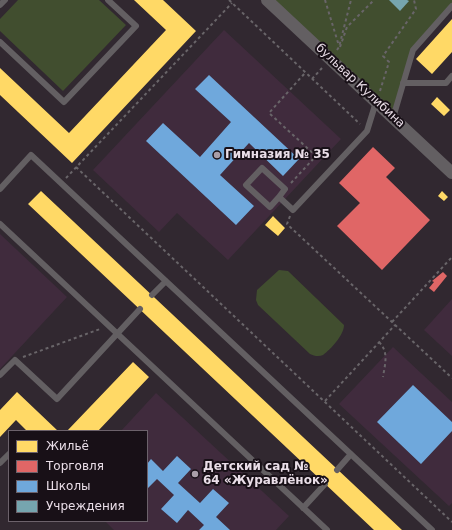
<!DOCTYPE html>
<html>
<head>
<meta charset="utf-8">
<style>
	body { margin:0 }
	#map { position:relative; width:452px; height:530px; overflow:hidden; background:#312830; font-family:"DejaVu Sans",sans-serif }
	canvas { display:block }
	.legend { position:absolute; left:8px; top:430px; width:140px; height:92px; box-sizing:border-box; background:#181017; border:1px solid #6c626b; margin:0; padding:5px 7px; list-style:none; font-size:12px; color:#eadee8 }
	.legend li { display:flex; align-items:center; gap:8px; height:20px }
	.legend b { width:20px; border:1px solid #6c626b }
</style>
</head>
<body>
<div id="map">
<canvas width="452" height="530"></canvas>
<ul class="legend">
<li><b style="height:11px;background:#ffd966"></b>Жильё</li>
<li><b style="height:11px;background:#e06666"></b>Торговля</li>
<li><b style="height:11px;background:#6fa8dc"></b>Школы</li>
<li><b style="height:11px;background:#76a5af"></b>Учреждения</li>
</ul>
</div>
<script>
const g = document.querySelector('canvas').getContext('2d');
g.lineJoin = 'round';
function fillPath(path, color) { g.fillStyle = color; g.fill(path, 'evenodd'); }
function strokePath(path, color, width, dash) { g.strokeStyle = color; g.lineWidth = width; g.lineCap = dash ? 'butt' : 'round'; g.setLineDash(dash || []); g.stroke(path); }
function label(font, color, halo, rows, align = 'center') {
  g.font = font + ' "DejaVu Sans",sans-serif'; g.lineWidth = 4; g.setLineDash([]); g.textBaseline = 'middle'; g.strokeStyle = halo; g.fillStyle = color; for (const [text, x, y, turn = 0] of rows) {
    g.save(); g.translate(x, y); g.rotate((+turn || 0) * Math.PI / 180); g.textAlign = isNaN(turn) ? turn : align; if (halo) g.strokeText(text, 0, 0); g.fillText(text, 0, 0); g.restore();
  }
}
const built = new Path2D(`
	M 224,30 L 341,139 L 228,260 L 177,213 L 159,232 L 93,170 Z
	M 0,234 L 67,297 L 0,369 Z
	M 452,299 L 452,356 L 424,330 Z
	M 393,347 L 452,402 L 452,503 L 449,506 L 339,404 Z
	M 156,393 L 289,516 L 276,530 L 114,530 L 105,521 L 147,521 L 147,431 L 121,431 Z`);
const green = new Path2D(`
	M 18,0 L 99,0 L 126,25 L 63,91 L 0,31 L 0,19 Z
	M 269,0 L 452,0 L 452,4 L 411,50 L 393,116 Z
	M 279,270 L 288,271 L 344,325 C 344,335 331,349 323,355 C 319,357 314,356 310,354 L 258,305 L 256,300 L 257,290 Z`);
const homes = new Path2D(`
	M 134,0 L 163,0 L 196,31 L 72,163 L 0,95 L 0,68 L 69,133 L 166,30 Z
	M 452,19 L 452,52 L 432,74 L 416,59 Z
	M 437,97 L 450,110 L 444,116 L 431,104 Z
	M 41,191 L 402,530 L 374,530 L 28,204 Z
	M 442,191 L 448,197 L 444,201 L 438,196 Z
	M 273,216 L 285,228 L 278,236 L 265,225 Z
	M 133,362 L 149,377 L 98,431 L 67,431 Z
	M 17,392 L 58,431 L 27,431 L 16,420 L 0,437 L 0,410 Z`);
const shops = new Path2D(`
	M 373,147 L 395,168 L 386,177 L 430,220 L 382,270 L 337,226 L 360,203 L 339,183 Z
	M 443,272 L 447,276 L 434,292 L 429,288 L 434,282 L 432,281 Z`);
const schools = new Path2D(`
	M 209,75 L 299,159 L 283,176 L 249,143 L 220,175 L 254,206 L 236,225 L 146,141 L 163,123 L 200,157 L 231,122 L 195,89 Z
	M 413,385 L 452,422 L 452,431 L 421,464 L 377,422 Z
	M 177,456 L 191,469 L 178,483 L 200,503 L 213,489 L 229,503 L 216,517 L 230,530 L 199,530 L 204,525 L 188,510 L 177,523 L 161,509 L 174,495 L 157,479 L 147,489 L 147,464 L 151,459 L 163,471 Z`);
const public = new Path2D(`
	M 389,0 L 407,0 L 409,1 L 400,11 Z`);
const path = new Path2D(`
	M 229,0 L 360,124
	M 325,0 L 339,46
	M 340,47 L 347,27 L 374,0
	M 337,50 L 339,47 L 351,0
	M 312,79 L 322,68
	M 380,91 L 389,62 L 383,56 L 416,9 L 414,0
	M 76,167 L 452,522
	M 66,178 L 232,3
	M 291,183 L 316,156 L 269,113 L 305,73
	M 290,216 L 287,224 L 452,378
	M 392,322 L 452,257
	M 379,342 C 389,352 385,364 383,377
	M 23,357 L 100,329
	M 325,401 L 395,325`);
const lane = new Path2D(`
	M 0,5 L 5,0
	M 0,42 L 64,102 L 136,26 L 108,0
	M 403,83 L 446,83 L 452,76
	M 393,118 L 413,50 L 452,6
	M 0,189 L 31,155 L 432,530
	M 279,197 L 285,189 L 262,168 L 246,185 L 270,207 L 279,197 L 293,210 L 367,131 L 376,102
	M 0,224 L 327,530
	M 152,295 L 166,281
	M 0,375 L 15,360 L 57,399 L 140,309
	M 0,463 L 9,454
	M 337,470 L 351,454
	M 303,508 L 325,484`);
const street = new Path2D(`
	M 267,0 L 452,173`);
const markers = [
	[217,155,4,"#a99ea8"],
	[195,474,4,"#a99ea8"]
];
const streetNames = [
	["бульвар Кулибина",360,86,43]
];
const poiNames = [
	["Гимназия № 35",225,155],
	["Детский сад №",203,467],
	["64 «Журавлёнок»",203,481]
];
fillPath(built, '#402b3d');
fillPath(green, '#414e2f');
fillPath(homes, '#ffd966');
fillPath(shops, '#e06666');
fillPath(schools, '#6fa8dc');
fillPath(public, '#76a5af');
strokePath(path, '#696569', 2, [3, 3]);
strokePath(lane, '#635f62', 6);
strokePath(street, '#635f62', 12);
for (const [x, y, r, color] of markers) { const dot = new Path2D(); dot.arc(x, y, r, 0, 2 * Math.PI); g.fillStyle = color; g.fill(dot); strokePath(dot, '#181017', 1.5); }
label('12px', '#eadee8', '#181017', streetNames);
label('bold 12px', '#eadee8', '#181017', poiNames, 'left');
</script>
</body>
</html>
